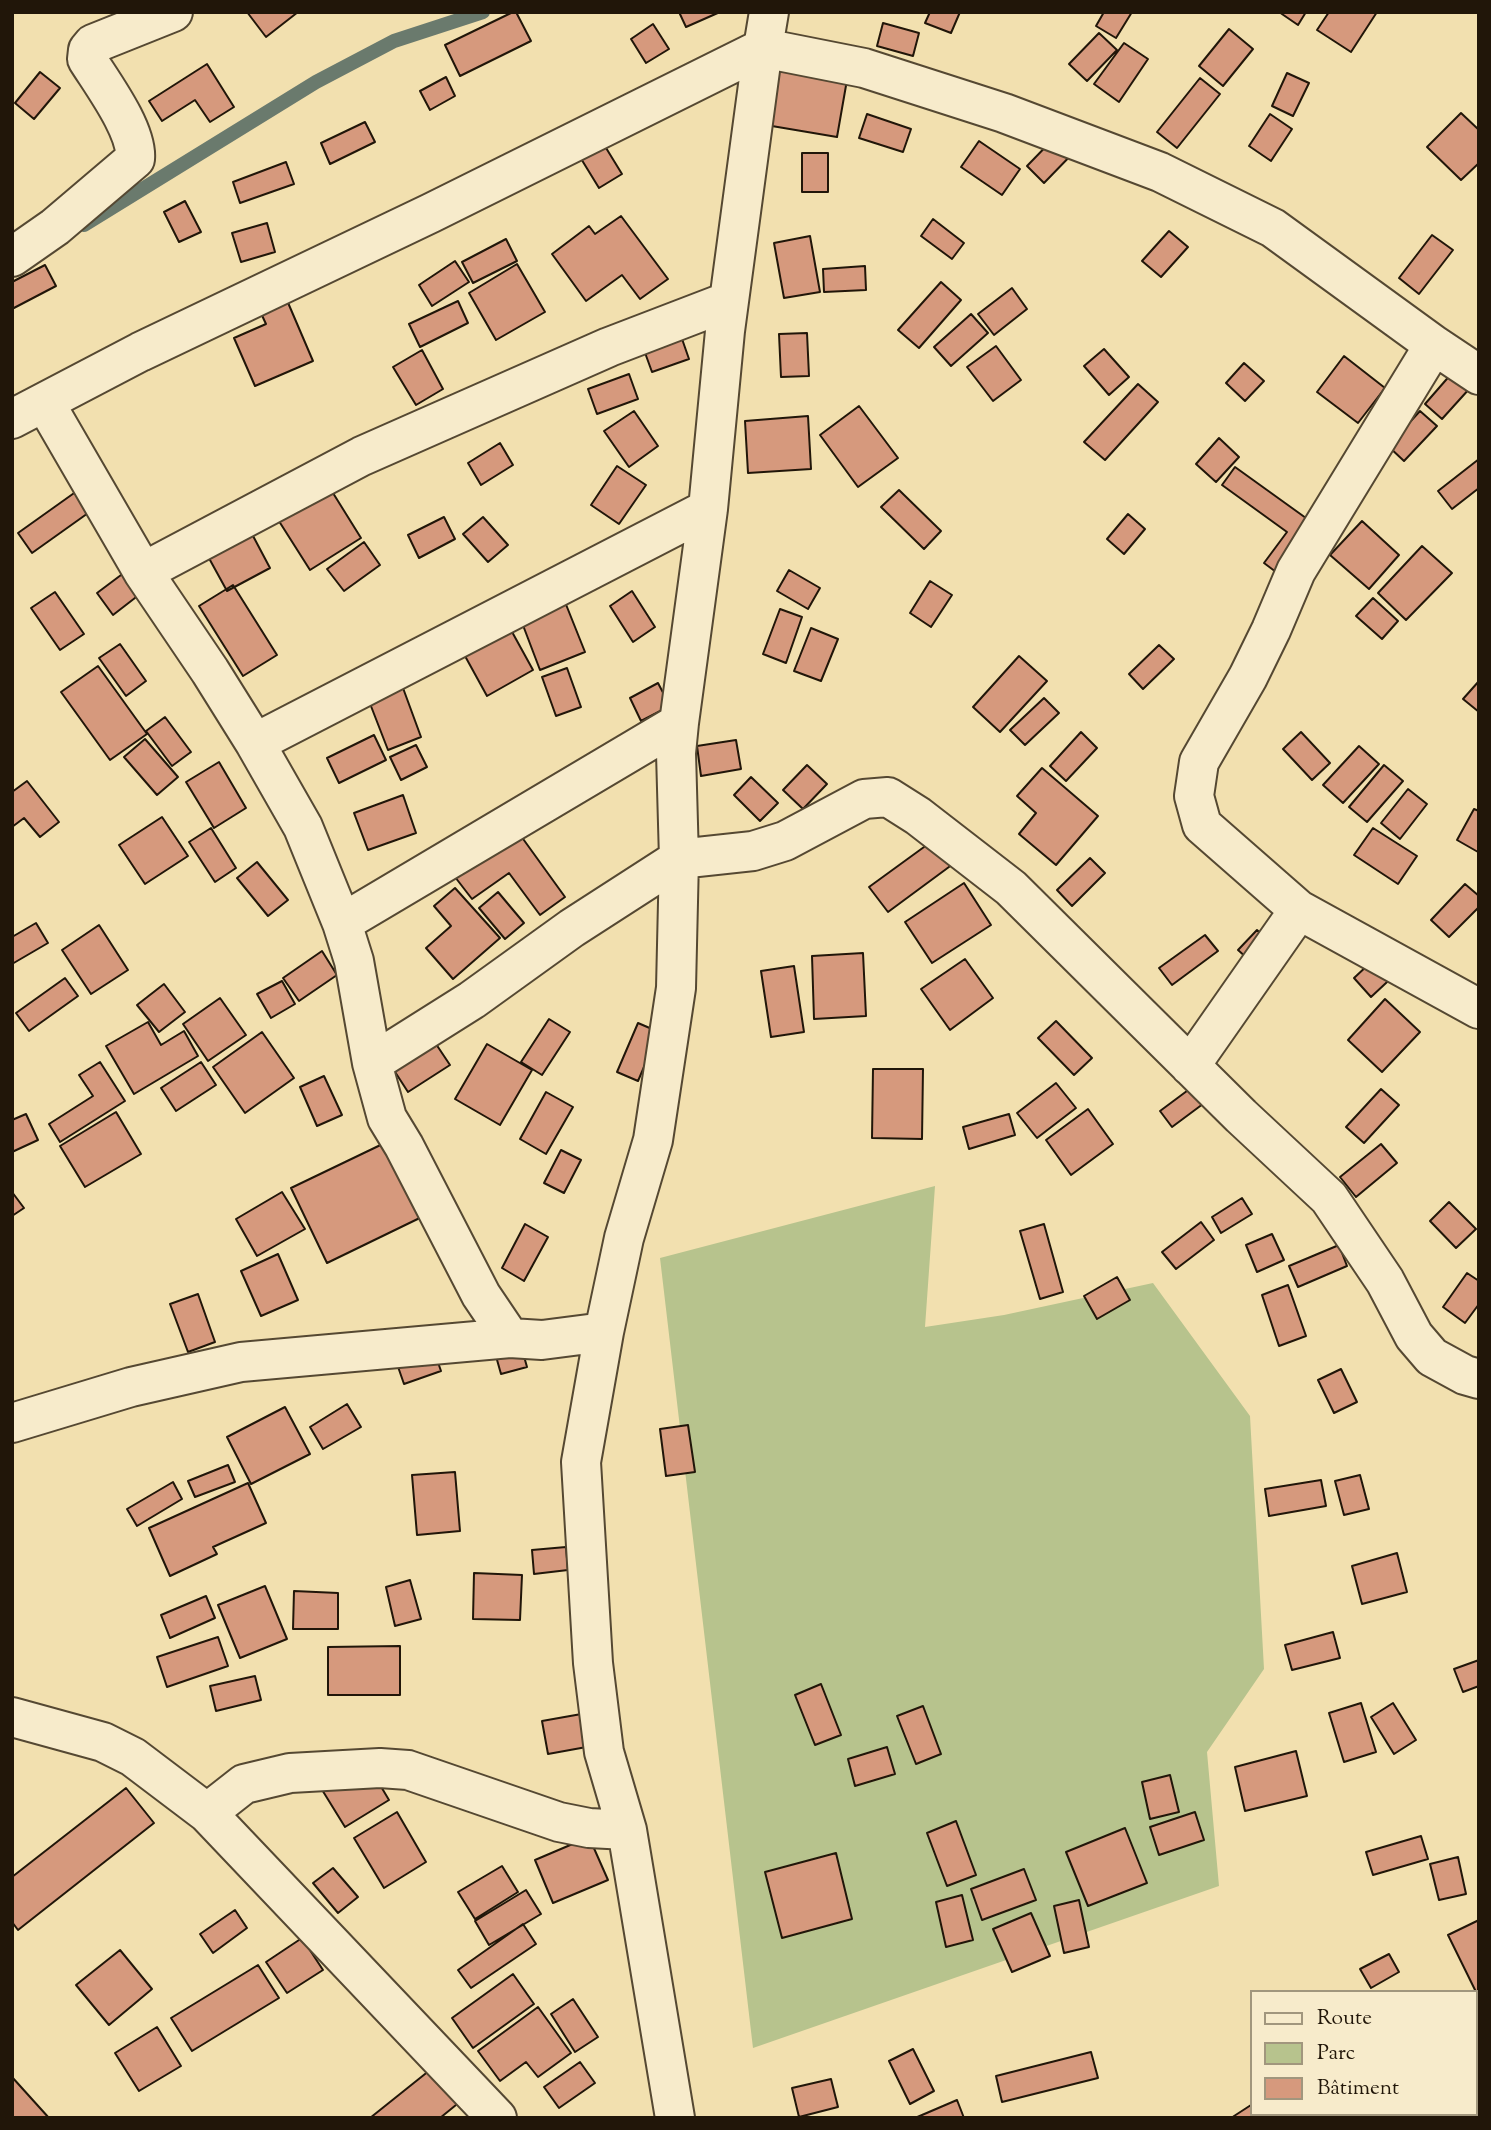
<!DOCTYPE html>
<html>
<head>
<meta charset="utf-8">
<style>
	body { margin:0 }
	#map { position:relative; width:1491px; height:2130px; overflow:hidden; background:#f2e0af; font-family:"Sorts Mill Goudy",serif }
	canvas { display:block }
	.frame { position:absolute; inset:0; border:14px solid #211609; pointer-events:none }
	.legend { position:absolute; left:1250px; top:1990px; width:228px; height:126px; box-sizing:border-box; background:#f7ebcb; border:2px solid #a1967d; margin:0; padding:9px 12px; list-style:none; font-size:21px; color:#211609 }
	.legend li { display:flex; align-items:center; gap:14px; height:35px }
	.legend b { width:35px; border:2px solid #a1967d }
</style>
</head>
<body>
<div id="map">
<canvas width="1491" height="2130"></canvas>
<div class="frame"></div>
<ul class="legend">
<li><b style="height:9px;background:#f7ebcb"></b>Route</li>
<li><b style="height:19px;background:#b7c38d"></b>Parc</li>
<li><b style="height:19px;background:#d6997d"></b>Bâtiment</li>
</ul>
</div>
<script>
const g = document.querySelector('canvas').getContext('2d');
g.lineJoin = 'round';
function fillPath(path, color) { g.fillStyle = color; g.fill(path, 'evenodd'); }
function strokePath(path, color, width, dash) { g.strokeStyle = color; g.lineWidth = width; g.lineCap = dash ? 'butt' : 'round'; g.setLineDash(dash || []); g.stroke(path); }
const green = new Path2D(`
	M 935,1186 L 925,1327 L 1004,1315 L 1153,1283 L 1250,1416 L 1264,1669 L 1207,1752 L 1219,1886 L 753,2048 L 660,1258 Z`);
const stream = new Path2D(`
	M 84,225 L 316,82 L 394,41 L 483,12`);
const building = new Path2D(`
	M 247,12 L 298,12 L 266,37 Z
	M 513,12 L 516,12 L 531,41 L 460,76 L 445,45 Z
	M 679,12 L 720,12 L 686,27 Z
	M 930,12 L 960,12 L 951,33 L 925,23 Z
	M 1104,12 L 1132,12 L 1116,38 L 1096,26 Z
	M 1279,12 L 1306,12 L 1298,25 Z
	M 1329,12 L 1377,12 L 1351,52 L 1317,30 Z
	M 883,23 L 919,33 L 913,56 L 877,46 Z
	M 653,24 L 669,49 L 646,63 L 631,39 Z
	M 1229,29 L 1253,49 L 1223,86 L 1199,66 Z
	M 1099,33 L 1117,50 L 1087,81 L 1069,64 Z
	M 1124,43 L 1148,59 L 1119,102 L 1094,84 Z
	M 778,45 L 851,57 L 837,137 L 760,124 Z
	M 207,64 L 234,107 L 210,122 L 195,100 L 162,121 L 149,101 Z
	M 40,72 L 60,88 L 34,119 L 15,103 Z
	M 1287,73 L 1309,83 L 1293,116 L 1272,106 Z
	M 446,77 L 455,96 L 430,110 L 420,91 Z
	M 1200,78 L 1220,94 L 1177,148 L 1157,132 Z
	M 1461,113 L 1479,130 L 1479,163 L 1461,180 L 1427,147 Z
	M 867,114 L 911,129 L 903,152 L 859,138 Z
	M 1270,114 L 1292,129 L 1271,161 L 1249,146 Z
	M 365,122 L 375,142 L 330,164 L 321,143 Z
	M 1060,132 L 1077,149 L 1044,183 L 1027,166 Z
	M 979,141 L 1020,169 L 1002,195 L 961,167 Z
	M 603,143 L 622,174 L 599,188 L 580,157 Z
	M 802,153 L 828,153 L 828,192 L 802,192 Z
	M 286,162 L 294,184 L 240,203 L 233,182 Z
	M 185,201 L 201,232 L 179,242 L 164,212 Z
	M 621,216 L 668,279 L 640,299 L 622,275 L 586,301 L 552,254 L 589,226 L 595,234 Z
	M 933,219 L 964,243 L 952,259 L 921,236 Z
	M 267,223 L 275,252 L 241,262 L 232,233 Z
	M 1169,231 L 1188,247 L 1161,277 L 1142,261 Z
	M 1432,235 L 1453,250 L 1419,294 L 1399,278 Z
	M 810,236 L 820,292 L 784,298 L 774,243 Z
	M 506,239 L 517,261 L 473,283 L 462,262 Z
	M 455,261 L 469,282 L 432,306 L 419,285 Z
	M 517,264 L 545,312 L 496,340 L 469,293 Z
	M 45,265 L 56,286 L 12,309 L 12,282 Z
	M 865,266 L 866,290 L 824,292 L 823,269 Z
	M 941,282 L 961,300 L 919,348 L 898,330 Z
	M 280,284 L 313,361 L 255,386 L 234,338 L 266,324 L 253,296 Z
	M 1012,288 L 1027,309 L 994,335 L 978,314 Z
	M 458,301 L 468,323 L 420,347 L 409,324 Z
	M 971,314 L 988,333 L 951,366 L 934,347 Z
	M 807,333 L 809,376 L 781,377 L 779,334 Z
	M 681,336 L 689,359 L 652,372 L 644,350 Z
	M 996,346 L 1021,380 L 993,401 L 967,367 Z
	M 1104,349 L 1129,377 L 1109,395 L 1084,366 Z
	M 422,350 L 443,389 L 416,405 L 393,367 Z
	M 1344,356 L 1385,388 L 1358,423 L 1317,392 Z
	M 1244,363 L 1264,381 L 1245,401 L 1226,383 Z
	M 1452,373 L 1470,388 L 1442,419 L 1425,404 Z
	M 629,374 L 638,399 L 597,414 L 588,389 Z
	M 1138,384 L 1158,402 L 1105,460 L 1084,442 Z
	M 859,406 L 898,458 L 858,487 L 820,435 Z
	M 634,411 L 658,446 L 629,467 L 604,431 Z
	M 1420,411 L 1437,426 L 1404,461 L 1388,446 Z
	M 808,416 L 811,469 L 748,473 L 745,421 Z
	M 1219,438 L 1239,457 L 1216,482 L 1196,464 Z
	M 500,443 L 513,465 L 481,485 L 468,463 Z
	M 1479,459 L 1479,488 L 1452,509 L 1438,491 Z
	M 617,466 L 646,485 L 619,524 L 591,505 Z
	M 1235,467 L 1324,531 L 1288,581 L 1264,563 L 1287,532 L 1222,485 Z
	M 91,481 L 105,501 L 32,553 L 18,533 Z
	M 328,485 L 361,538 L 310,570 L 277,518 Z
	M 899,490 L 941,531 L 924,549 L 881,507 Z
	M 1128,514 L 1145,529 L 1124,554 L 1107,539 Z
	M 243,517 L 270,568 L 227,591 L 199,540 Z
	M 444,517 L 455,539 L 419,558 L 408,535 Z
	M 483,517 L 508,545 L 488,562 L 463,534 Z
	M 1362,521 L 1399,555 L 1369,589 L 1330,555 Z
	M 364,542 L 380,565 L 344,591 L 327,569 Z
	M 1422,546 L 1452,573 L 1406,620 L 1378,593 Z
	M 137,563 L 153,584 L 113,615 L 97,593 Z
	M 789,570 L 820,588 L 808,609 L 777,591 Z
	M 930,581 L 952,595 L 931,627 L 910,613 Z
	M 233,585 L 277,655 L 243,676 L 199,606 Z
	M 632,591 L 655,627 L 633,642 L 610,606 Z
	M 55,592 L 84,634 L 60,650 L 31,608 Z
	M 1373,598 L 1398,621 L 1382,639 L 1356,616 Z
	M 565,602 L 585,652 L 540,670 L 521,620 Z
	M 780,609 L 802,617 L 786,663 L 763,654 Z
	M 500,610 L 533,670 L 487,696 L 454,636 Z
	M 811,628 L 838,639 L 821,681 L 794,671 Z
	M 120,644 L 146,681 L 126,696 L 99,658 Z
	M 1159,645 L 1174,659 L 1143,689 L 1129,674 Z
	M 1019,656 L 1047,681 L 1000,732 L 973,707 Z
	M 98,666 L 147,734 L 110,760 L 61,692 Z
	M 567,668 L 581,707 L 556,716 L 542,677 Z
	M 1479,681 L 1479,712 L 1463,699 Z
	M 658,683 L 670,706 L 641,721 L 630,698 Z
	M 403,688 L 421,737 L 388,750 L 369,701 Z
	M 1044,698 L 1059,713 L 1025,745 L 1010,730 Z
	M 165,717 L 191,752 L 172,766 L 146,731 Z
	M 1081,732 L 1097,748 L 1066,781 L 1050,766 Z
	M 1301,732 L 1330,763 L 1312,780 L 1283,749 Z
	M 374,735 L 386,760 L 339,783 L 327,758 Z
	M 145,739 L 178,777 L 157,795 L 124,757 Z
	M 736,740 L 741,769 L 701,776 L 697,746 Z
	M 416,745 L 427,767 L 401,780 L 390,757 Z
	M 1359,746 L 1379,764 L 1343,803 L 1323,785 Z
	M 219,762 L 246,808 L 214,828 L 186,782 Z
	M 807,765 L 827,784 L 803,809 L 783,790 Z
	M 1384,765 L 1403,781 L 1367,822 L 1349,807 Z
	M 1042,768 L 1098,816 L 1056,865 L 1019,834 L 1036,813 L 1017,796 Z
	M 751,777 L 778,803 L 760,821 L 734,795 Z
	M 27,781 L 59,822 L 40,837 L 24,818 L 12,827 L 12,792 Z
	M 1408,789 L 1427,804 L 1400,839 L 1381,823 Z
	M 403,795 L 416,833 L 368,850 L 354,813 Z
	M 1474,809 L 1479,811 L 1478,852 L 1457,840 Z
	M 162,817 L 188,856 L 145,884 L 119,845 Z
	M 508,818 L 565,897 L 540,915 L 509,873 L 472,899 L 445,864 Z
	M 211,828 L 236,868 L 215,882 L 189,842 Z
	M 1373,828 L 1417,856 L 1398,884 L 1354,855 Z
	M 935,839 L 953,864 L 888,912 L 869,887 Z
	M 1090,858 L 1105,873 L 1072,906 L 1057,890 Z
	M 257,862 L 288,900 L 268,916 L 237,878 Z
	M 964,883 L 991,925 L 932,963 L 905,922 Z
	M 1465,884 L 1479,896 L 1479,907 L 1449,937 L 1431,920 Z
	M 455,888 L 500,938 L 453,979 L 426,948 L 451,926 L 434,906 Z
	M 498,892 L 524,923 L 505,939 L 479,908 Z
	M 36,923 L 48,943 L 12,964 L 12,937 Z
	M 99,925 L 128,970 L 91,994 L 62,950 Z
	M 1257,930 L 1285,956 L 1267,976 L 1238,950 Z
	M 1205,935 L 1218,951 L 1172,985 L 1159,968 Z
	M 1384,950 L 1401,969 L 1371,997 L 1354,978 Z
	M 322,951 L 337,975 L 299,1001 L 283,978 Z
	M 863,953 L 866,1016 L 814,1019 L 812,956 Z
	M 965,959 L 993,998 L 950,1030 L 921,989 Z
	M 794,966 L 804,1032 L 771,1037 L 761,971 Z
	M 65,978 L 78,996 L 29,1031 L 16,1013 Z
	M 282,981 L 295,1004 L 271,1018 L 257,994 Z
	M 164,984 L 185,1012 L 159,1032 L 137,1005 Z
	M 220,998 L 246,1035 L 208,1061 L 183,1024 Z
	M 1385,999 L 1420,1032 L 1382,1072 L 1348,1040 Z
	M 549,1019 L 570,1032 L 542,1075 L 521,1062 Z
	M 1056,1021 L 1092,1058 L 1074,1075 L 1038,1038 Z
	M 148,1022 L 161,1045 L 184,1031 L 198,1056 L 134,1094 L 106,1046 Z
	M 638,1023 L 659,1032 L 638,1081 L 617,1072 Z
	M 262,1032 L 294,1078 L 245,1113 L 213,1067 Z
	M 430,1035 L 450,1065 L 408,1092 L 388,1061 Z
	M 487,1044 L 532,1070 L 500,1125 L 455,1099 Z
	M 100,1062 L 125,1101 L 60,1142 L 49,1124 L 93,1096 L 79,1075 Z
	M 201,1062 L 216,1085 L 176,1111 L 161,1088 Z
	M 873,1069 L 923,1069 L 922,1139 L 872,1138 Z
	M 324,1076 L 342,1115 L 317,1126 L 300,1087 Z
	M 1199,1082 L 1211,1098 L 1172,1127 L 1160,1111 Z
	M 1056,1083 L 1076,1108 L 1037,1138 L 1017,1113 Z
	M 1381,1089 L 1399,1105 L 1364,1143 L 1346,1127 Z
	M 546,1092 L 573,1107 L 546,1154 L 520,1139 Z
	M 1088,1109 L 1113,1144 L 1071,1175 L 1046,1140 Z
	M 116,1112 L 141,1154 L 85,1187 L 60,1146 Z
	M 26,1114 L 38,1140 L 12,1152 L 12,1120 Z
	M 1009,1114 L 1015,1135 L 969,1149 L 963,1127 Z
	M 393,1139 L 430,1213 L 327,1263 L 291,1188 Z
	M 1381,1144 L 1397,1163 L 1356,1197 L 1340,1177 Z
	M 561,1150 L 581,1160 L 564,1193 L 544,1183 Z
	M 12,1192 L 24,1208 L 12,1216 Z
	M 282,1192 L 305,1229 L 257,1256 L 236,1219 Z
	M 1242,1198 L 1252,1214 L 1221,1233 L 1212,1217 Z
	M 1449,1202 L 1476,1229 L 1456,1248 L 1430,1221 Z
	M 1201,1222 L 1214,1240 L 1176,1269 L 1162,1252 Z
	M 525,1224 L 548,1237 L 524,1281 L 502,1268 Z
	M 1044,1224 L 1063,1292 L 1040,1299 L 1020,1231 Z
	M 1272,1234 L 1284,1260 L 1257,1272 L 1246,1245 Z
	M 1339,1245 L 1347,1266 L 1298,1287 L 1289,1266 Z
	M 278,1254 L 298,1300 L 261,1316 L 241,1271 Z
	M 1467,1273 L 1479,1281 L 1479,1304 L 1465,1323 L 1443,1307 Z
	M 1117,1277 L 1130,1300 L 1097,1319 L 1084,1296 Z
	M 1288,1285 L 1306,1336 L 1279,1346 L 1262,1295 Z
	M 198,1294 L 215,1342 L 188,1352 L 170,1304 Z
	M 518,1335 L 527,1367 L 501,1374 L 492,1342 Z
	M 433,1348 L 441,1371 L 404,1384 L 396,1361 Z
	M 1341,1369 L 1357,1402 L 1334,1413 L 1318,1380 Z
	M 347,1404 L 361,1427 L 323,1449 L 310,1427 Z
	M 285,1407 L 310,1454 L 251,1484 L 227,1437 Z
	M 688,1425 L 695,1472 L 666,1476 L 660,1429 Z
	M 228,1465 L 235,1482 L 195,1497 L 188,1481 Z
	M 455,1472 L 460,1531 L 417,1535 L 412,1475 Z
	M 1360,1475 L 1369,1509 L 1344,1515 L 1335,1481 Z
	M 1321,1480 L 1326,1506 L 1269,1516 L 1265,1489 Z
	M 173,1482 L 182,1499 L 137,1526 L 127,1509 Z
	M 248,1483 L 266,1523 L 213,1547 L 217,1554 L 170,1576 L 149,1528 Z
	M 566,1547 L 568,1570 L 534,1574 L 532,1550 Z
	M 1397,1553 L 1407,1592 L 1362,1604 L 1352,1566 Z
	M 474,1573 L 522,1575 L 520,1620 L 473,1619 Z
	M 410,1580 L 421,1619 L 395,1626 L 386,1587 Z
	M 265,1586 L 287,1639 L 240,1658 L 218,1605 Z
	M 294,1591 L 338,1593 L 338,1629 L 293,1629 Z
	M 206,1596 L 215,1618 L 170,1638 L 161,1615 Z
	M 1333,1632 L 1340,1658 L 1292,1670 L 1285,1645 Z
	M 218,1637 L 228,1666 L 167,1687 L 157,1657 Z
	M 400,1646 L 400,1695 L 328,1695 L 328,1647 Z
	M 1479,1660 L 1479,1686 L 1463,1692 L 1454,1669 Z
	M 255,1676 L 261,1700 L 216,1711 L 210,1686 Z
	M 821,1684 L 841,1735 L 815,1745 L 795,1695 Z
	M 1361,1703 L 1376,1752 L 1344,1762 L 1329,1713 Z
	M 1393,1703 L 1416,1740 L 1394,1754 L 1371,1717 Z
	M 923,1706 L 941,1754 L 916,1764 L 897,1716 Z
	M 587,1713 L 592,1746 L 548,1754 L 542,1721 Z
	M 887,1747 L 895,1774 L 855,1786 L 848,1759 Z
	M 1296,1751 L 1307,1796 L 1245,1811 L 1235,1767 Z
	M 361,1753 L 389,1800 L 345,1827 L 316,1780 Z
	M 1170,1775 L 1179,1812 L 1150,1819 L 1142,1782 Z
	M 126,1788 L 154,1823 L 18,1930 L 12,1922 L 12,1877 Z
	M 397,1812 L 426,1862 L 384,1888 L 354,1838 Z
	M 1195,1812 L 1204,1840 L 1159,1855 L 1150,1827 Z
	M 956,1821 L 976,1875 L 947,1886 L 927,1833 Z
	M 1125,1828 L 1147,1883 L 1088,1906 L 1066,1852 Z
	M 1421,1836 L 1428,1859 L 1373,1875 L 1366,1852 Z
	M 589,1837 L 608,1880 L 553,1903 L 535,1860 Z
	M 836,1853 L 852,1919 L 782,1938 L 765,1872 Z
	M 1458,1857 L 1466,1894 L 1439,1900 L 1430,1864 Z
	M 502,1866 L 518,1892 L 475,1919 L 458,1892 Z
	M 333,1868 L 358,1897 L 338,1913 L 313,1883 Z
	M 1024,1869 L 1036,1900 L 982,1920 L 971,1889 Z
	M 526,1890 L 541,1914 L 489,1945 L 475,1921 Z
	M 962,1895 L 973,1940 L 946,1947 L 936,1902 Z
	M 1079,1900 L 1089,1947 L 1064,1953 L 1054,1906 Z
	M 235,1910 L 247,1928 L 213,1953 L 200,1934 Z
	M 1031,1913 L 1050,1956 L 1012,1972 L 993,1929 Z
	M 1479,1920 L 1479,1998 L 1448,1935 Z
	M 523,1924 L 536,1944 L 471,1988 L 458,1970 Z
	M 302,1938 L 323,1970 L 287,1993 L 266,1962 Z
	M 120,1950 L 152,1989 L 109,2025 L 76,1985 Z
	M 1389,1954 L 1399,1972 L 1371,1988 L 1360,1969 Z
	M 258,1965 L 279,1998 L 192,2051 L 171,2018 Z
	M 513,1974 L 534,2004 L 473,2048 L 452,2018 Z
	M 573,1999 L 598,2037 L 575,2052 L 551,2014 Z
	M 538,2007 L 571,2053 L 538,2077 L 526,2062 L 500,2081 L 478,2051 Z
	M 157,2027 L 181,2066 L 139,2091 L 115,2053 Z
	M 913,2049 L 934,2091 L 910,2104 L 889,2061 Z
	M 1091,2052 L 1098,2078 L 1002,2102 L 996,2076 Z
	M 440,2062 L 467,2096 L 440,2118 L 370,2118 Z
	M 580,2062 L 595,2083 L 559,2108 L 544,2087 Z
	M 12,2077 L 49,2118 L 12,2118 Z
	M 831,2079 L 838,2107 L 799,2117 L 792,2088 Z
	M 957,2100 L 964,2118 L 915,2118 Z
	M 1251,2105 L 1251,2114 L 1271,2114 L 1273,2118 L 1231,2118 Z`);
const street = new Path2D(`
	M 12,257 L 55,227 L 135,159 C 138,131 102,83 87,59 L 88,50 L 93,44 L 173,12
	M 1434,345 L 1296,571 L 1271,630 L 1248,677 L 1199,762 L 1194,796 L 1202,825 L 1299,910 L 1479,1009
	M 45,403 L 143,572 L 210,671 L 255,743 L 303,827 L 342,923 L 354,961 L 372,1063 L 387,1118 L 404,1146 L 481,1295 L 510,1338
	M 12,419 L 140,352 L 431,213 L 763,48 L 769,12
	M 143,572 L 362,456 L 609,347 L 729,301
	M 255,743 L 708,509
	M 342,923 L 679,723
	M 372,1063 L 472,1000 L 572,928 L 679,859 L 753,851 L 785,841 L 864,799 L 888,797 L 918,816 L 1011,888 L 1241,1116 L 1329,1198 L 1385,1281 L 1414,1336 L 1432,1357 L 1465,1375 L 1479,1379
	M 1190,1066 L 1299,910
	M 12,1423 L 131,1387 L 241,1362 L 510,1338 L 542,1340 L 604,1332
	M 12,1717 L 103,1742 L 133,1757 L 207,1813 L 497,2118
	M 207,1813 L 244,1784 L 290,1773 L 380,1768 L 408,1770 L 559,1822 L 589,1828 L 627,1830
	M 1475,2052 L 1479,2050
	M 675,2118 L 627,1830 L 604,1752 L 593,1663 L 581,1462 L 604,1332 L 624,1238 L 653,1140 L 676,988 L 679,859 L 676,753 L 679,723 L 708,509 L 725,331 L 763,48 L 864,68 L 1004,113 L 1160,172 L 1273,228 L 1434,345 L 1479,375
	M 1355,2118 L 1361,2114`);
fillPath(green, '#b7c38d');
strokePath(stream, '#6a7a6d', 14);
fillPath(building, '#d6997d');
strokePath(building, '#211609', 2);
strokePath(street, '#554832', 42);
strokePath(street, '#f7ebcb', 38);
</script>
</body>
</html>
